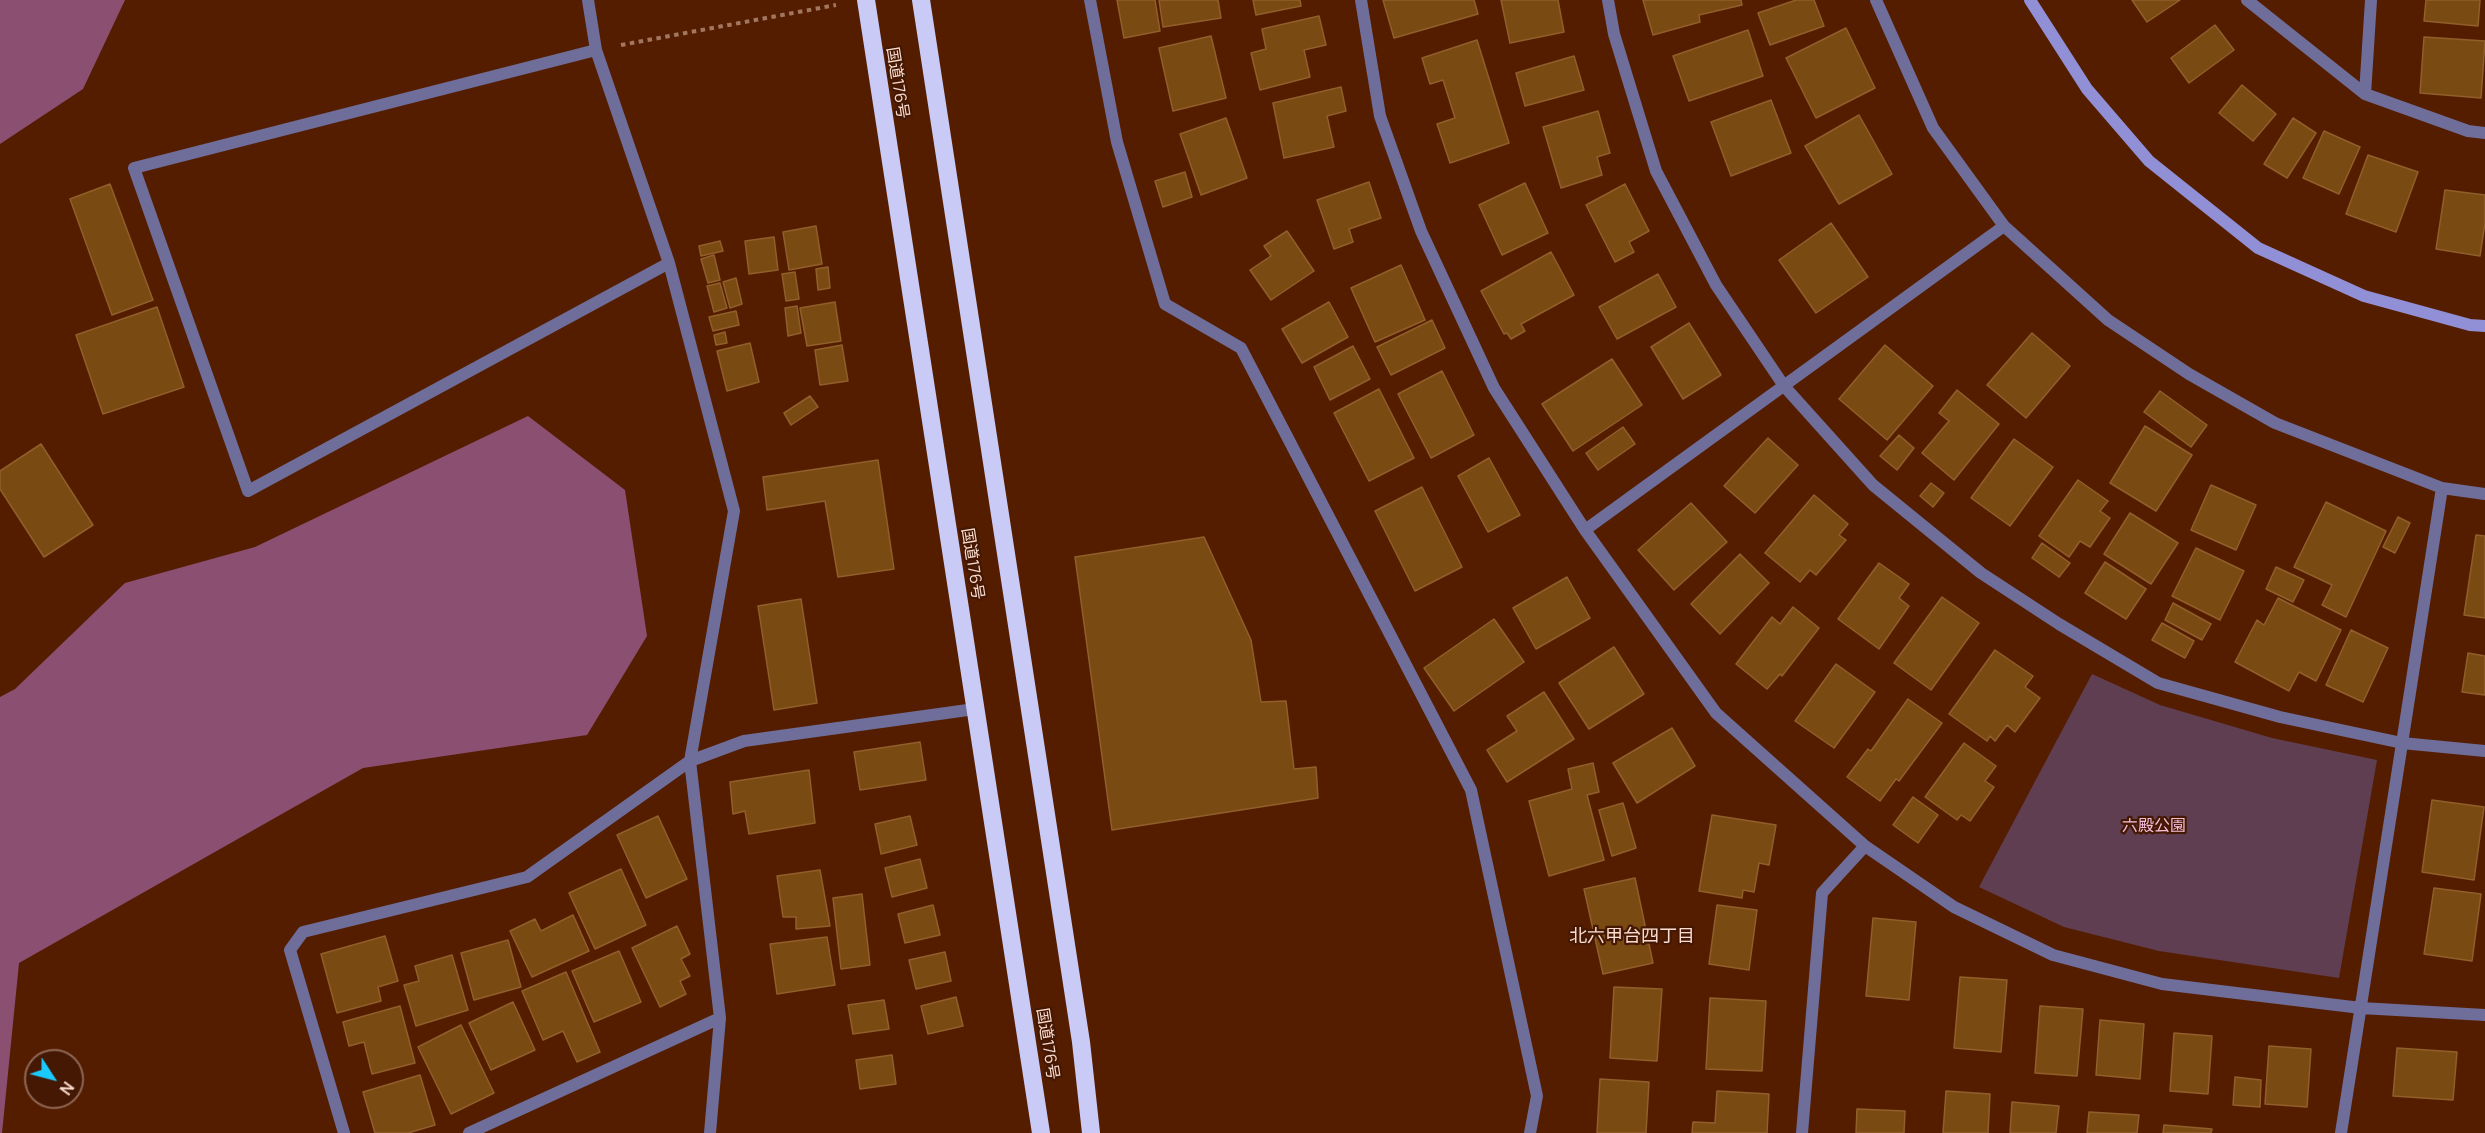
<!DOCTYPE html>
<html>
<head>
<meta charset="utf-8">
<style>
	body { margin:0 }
	#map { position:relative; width:2485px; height:1133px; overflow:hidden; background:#551d00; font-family:Manrope,sans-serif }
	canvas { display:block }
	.north { position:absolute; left:24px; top:1049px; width:60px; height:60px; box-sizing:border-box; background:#441802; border:2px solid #8d6654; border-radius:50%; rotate:126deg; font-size:16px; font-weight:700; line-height:24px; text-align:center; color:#fadcd0 }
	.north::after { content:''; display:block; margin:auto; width:21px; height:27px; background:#1bcafc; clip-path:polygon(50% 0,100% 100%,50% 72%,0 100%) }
</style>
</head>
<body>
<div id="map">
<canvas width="2485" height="1133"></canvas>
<div class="north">N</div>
</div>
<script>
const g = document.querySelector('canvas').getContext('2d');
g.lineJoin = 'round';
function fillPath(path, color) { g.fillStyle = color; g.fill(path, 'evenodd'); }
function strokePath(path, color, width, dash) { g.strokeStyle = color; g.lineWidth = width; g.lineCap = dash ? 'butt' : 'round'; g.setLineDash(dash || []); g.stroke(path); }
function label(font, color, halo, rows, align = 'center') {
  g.font = font + ' Manrope,"Noto Sans JP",sans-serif'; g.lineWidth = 4.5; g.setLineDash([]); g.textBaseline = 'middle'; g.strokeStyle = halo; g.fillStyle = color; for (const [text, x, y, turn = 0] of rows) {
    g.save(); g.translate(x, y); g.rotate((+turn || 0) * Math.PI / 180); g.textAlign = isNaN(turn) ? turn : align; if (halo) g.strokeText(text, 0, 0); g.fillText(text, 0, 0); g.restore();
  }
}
const green = new Path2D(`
	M 2092,674 L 2160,705 L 2272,738 L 2377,760 L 2339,978 L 2159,951 L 2064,927 L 1979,887 Z`);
const forest = new Path2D(`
	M 0,0 L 125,0 L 83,89 L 0,144 Z
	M 528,416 L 625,490 L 647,636 L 587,735 L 363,768 L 19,963 L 2,1133 L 0,1133 L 0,697 L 15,689 L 125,583 L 255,547 Z`);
const building = new Path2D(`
	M 1117,0 L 1155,0 L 1160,31 L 1124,38 Z
	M 1159,0 L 1218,0 L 1221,18 L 1163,27 Z
	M 1253,0 L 1300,0 L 1301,6 L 1256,15 Z
	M 1383,0 L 1474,0 L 1478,14 L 1394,38 Z
	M 1501,0 L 1558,0 L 1564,32 L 1510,43 Z
	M 1643,0 L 1741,0 L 1742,5 L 1699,15 L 1700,22 L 1653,35 Z
	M 1796,0 L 1814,0 L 1824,26 L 1770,45 L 1758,13 Z
	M 2132,0 L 2180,0 L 2147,22 Z
	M 2426,0 L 2480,0 L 2478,26 L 2424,21 Z
	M 1319,16 L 1326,45 L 1304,50 L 1310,77 L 1260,90 L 1251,53 L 1266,49 L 1262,29 Z
	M 2215,25 L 2234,50 L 2189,83 L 2171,58 Z
	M 1846,28 L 1875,88 L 1816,118 L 1786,58 Z
	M 1748,30 L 1763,76 L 1689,101 L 1673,56 Z
	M 1211,36 L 1226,98 L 1173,111 L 1159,48 Z
	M 2424,37 L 2485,41 L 2481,98 L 2420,93 Z
	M 1477,40 L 1509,143 L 1450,163 L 1437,124 L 1455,118 L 1443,80 L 1430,84 L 1422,58 Z
	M 1574,56 L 1584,90 L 1525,106 L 1516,73 Z
	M 2242,85 L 2276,114 L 2253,141 L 2219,113 Z
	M 1341,87 L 1346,111 L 1327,116 L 1334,147 L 1284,158 L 1273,103 Z
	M 1771,100 L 1791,153 L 1731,176 L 1711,122 Z
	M 1598,111 L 1610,153 L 1597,157 L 1602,175 L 1561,188 L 1543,127 Z
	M 1859,115 L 1892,174 L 1839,204 L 1805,146 Z
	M 1226,118 L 1247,178 L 1201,195 L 1180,134 Z
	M 2293,118 L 2316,133 L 2287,178 L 2264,164 Z
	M 2324,131 L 2360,147 L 2339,194 L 2303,178 Z
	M 2368,155 L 2418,172 L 2396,232 L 2346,214 Z
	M 1185,172 L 1192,197 L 1163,207 L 1155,181 Z
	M 1369,182 L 1381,218 L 1349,229 L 1353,242 L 1334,249 L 1317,200 Z
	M 1525,183 L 1548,233 L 1502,255 L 1479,205 Z
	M 110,184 L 153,300 L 112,315 L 70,199 Z
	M 1625,184 L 1649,231 L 1629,242 L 1634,252 L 1615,262 L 1586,205 Z
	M 2445,190 L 2485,195 L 2485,223 L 2480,256 L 2436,249 Z
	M 1831,223 L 1868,277 L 1816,313 L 1779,260 Z
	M 816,226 L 822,264 L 789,270 L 783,232 Z
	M 1287,231 L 1314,271 L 1271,300 L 1250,270 L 1271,256 L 1264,246 Z
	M 774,237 L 778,270 L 749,274 L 745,241 Z
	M 720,241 L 723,251 L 701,256 L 699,246 Z
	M 1551,252 L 1574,295 L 1521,324 L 1525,331 L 1511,339 L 1507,333 L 1504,334 L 1481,291 Z
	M 714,255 L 720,280 L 708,283 L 701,259 Z
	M 1401,265 L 1425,320 L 1375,342 L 1351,288 Z
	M 828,267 L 830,288 L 818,290 L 816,269 Z
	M 795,272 L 799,299 L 786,301 L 782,274 Z
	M 1658,274 L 1676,307 L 1617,339 L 1599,307 Z
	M 736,278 L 742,304 L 730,308 L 723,282 Z
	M 720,283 L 727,308 L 714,312 L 707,286 Z
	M 835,302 L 841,341 L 807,346 L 800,308 Z
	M 1329,302 L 1348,337 L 1302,363 L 1282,329 Z
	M 797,306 L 801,333 L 788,336 L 785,308 Z
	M 157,307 L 184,387 L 103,414 L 76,335 Z
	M 736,311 L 739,325 L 713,331 L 709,317 Z
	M 1432,320 L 1445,348 L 1391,375 L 1377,347 Z
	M 1689,323 L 1721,375 L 1683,399 L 1651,347 Z
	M 725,332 L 727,343 L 716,345 L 714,335 Z
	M 2032,333 L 2070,366 L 2026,418 L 1987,385 Z
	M 750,343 L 759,382 L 727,391 L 717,351 Z
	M 842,345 L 848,381 L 820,385 L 815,350 Z
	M 1885,345 L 1933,386 L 1887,440 L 1839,399 Z
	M 1353,346 L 1370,379 L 1330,400 L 1314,367 Z
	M 1612,359 L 1642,405 L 1573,451 L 1542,404 Z
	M 1442,371 L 1474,435 L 1431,458 L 1398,394 Z
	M 1379,389 L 1414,458 L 1369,481 L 1334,413 Z
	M 1957,390 L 1999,424 L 1954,480 L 1922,453 L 1949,421 L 1939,413 Z
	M 2160,391 L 2207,425 L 2191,447 L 2144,412 Z
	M 810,396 L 818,407 L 791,425 L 784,413 Z
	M 2145,426 L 2192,455 L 2156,511 L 2110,483 Z
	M 1623,427 L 1635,444 L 1598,470 L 1586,453 Z
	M 1899,435 L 1914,448 L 1897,470 L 1880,456 Z
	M 1768,438 L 1798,465 L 1755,513 L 1724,486 Z
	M 2014,439 L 2053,467 L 2010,526 L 1971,498 Z
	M 41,444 L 93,525 L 44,557 L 0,489 L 0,471 Z
	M 1489,458 L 1520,515 L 1488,532 L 1458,476 Z
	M 878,460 L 894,569 L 838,577 L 825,501 L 767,510 L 763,477 Z
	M 2078,480 L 2108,501 L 2100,511 L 2110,518 L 2090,547 L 2080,541 L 2069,557 L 2039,536 Z
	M 1931,483 L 1944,493 L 1933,507 L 1920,496 Z
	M 2211,485 L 2256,505 L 2236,550 L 2191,530 Z
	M 1422,487 L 1462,567 L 1415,591 L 1375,511 Z
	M 1814,495 L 1848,524 L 1839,535 L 1846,540 L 1816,575 L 1810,570 L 1800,582 L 1765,553 Z
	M 2326,502 L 2386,531 L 2346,617 L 2322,605 L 2332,585 L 2294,567 Z
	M 1691,503 L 1727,542 L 1674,590 L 1638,550 Z
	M 2130,513 L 2178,543 L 2151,584 L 2104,554 Z
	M 2398,517 L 2410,523 L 2395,553 L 2383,547 Z
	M 2476,535 L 2485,536 L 2485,618 L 2464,615 Z
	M 1204,537 L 1251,640 L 1261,702 L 1286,701 L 1294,769 L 1316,767 L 1318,798 L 1112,830 L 1075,557 Z
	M 2042,543 L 2070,563 L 2059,577 L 2032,558 Z
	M 2196,548 L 2244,571 L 2220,620 L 2172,596 Z
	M 1740,554 L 1769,583 L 1720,634 L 1691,604 Z
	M 2105,562 L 2146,589 L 2126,619 L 2085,593 Z
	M 1879,563 L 1909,584 L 1899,598 L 1909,606 L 1879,649 L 1838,619 Z
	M 2276,567 L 2304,580 L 2293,602 L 2266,589 Z
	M 1567,577 L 1590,618 L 1536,649 L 1513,608 Z
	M 1942,597 L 1979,623 L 1931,690 L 1894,663 Z
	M 2278,598 L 2341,630 L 2316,681 L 2299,672 L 2289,691 L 2235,662 L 2257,620 L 2264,625 Z
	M 801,599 L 817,703 L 774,710 L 758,606 Z
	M 2173,603 L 2211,624 L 2202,640 L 2165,620 Z
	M 1793,607 L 1819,628 L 1782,676 L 1780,674 L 1767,689 L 1736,664 L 1772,617 L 1780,624 Z
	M 1494,619 L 1524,662 L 1454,711 L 1424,668 Z
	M 2162,623 L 2194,641 L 2185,658 L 2152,640 Z
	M 2351,630 L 2388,648 L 2363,702 L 2326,685 Z
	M 1614,647 L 1644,694 L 1589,729 L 1559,683 Z
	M 1995,650 L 2033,676 L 2025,687 L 2040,698 L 2015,732 L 2007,725 L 1995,741 L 1990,736 L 1987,741 L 1949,714 Z
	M 2468,653 L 2485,656 L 2485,695 L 2462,692 Z
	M 1836,664 L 1875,692 L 1834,748 L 1795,721 Z
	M 1544,692 L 1574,739 L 1507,782 L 1487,750 L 1517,731 L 1507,716 Z
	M 1908,699 L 1942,723 L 1899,781 L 1896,779 L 1880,801 L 1847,777 L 1868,749 L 1871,751 Z
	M 1672,728 L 1695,766 L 1637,803 L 1613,763 Z
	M 920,742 L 926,780 L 860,790 L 854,752 Z
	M 1964,743 L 1996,766 L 1985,781 L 1994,787 L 1970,821 L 1961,815 L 1957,820 L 1925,797 Z
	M 1593,763 L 1599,792 L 1587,795 L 1604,860 L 1549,876 L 1529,801 L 1572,789 L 1568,769 Z
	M 809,770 L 815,823 L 749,834 L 745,811 L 733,814 L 730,782 Z
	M 1913,797 L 1938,815 L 1918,843 L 1893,825 Z
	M 2432,800 L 2484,807 L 2474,880 L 2422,872 Z
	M 1623,803 L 1636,848 L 1612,856 L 1599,810 Z
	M 1712,815 L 1776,825 L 1769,865 L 1759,863 L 1754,892 L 1743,890 L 1742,898 L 1699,891 Z
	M 658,816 L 687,879 L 646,898 L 617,835 Z
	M 910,816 L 917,845 L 881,854 L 875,824 Z
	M 920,859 L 927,888 L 892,897 L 885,868 Z
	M 621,869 L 646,925 L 595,949 L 569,893 Z
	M 820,870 L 830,926 L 796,929 L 796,917 L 783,917 L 777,876 Z
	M 1635,878 L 1653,963 L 1603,974 L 1584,889 Z
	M 2434,888 L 2481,894 L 2472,961 L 2424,954 Z
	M 862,894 L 870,965 L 841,969 L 833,898 Z
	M 933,905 L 940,935 L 905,943 L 898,914 Z
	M 1717,905 L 1757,910 L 1749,970 L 1709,964 Z
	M 573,915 L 589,951 L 532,977 L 510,931 L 535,919 L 541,931 Z
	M 1873,918 L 1916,922 L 1909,1000 L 1866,996 Z
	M 677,926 L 690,954 L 681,959 L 690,976 L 680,981 L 686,994 L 660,1007 L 632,948 Z
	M 385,936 L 398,981 L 378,987 L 381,1001 L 337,1013 L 321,954 Z
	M 827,937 L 835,985 L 777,994 L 770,944 Z
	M 508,940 L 521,987 L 474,1000 L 461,953 Z
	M 619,951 L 641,1002 L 594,1022 L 572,971 Z
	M 945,952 L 951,981 L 916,989 L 909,960 Z
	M 452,955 L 468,1010 L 416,1026 L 404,985 L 419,981 L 415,966 Z
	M 566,972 L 600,1052 L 577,1062 L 563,1031 L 543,1040 L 522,991 Z
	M 1960,977 L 2007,980 L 2001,1052 L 1954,1048 Z
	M 1614,987 L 1662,989 L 1657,1061 L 1610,1058 Z
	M 956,997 L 963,1026 L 928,1034 L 921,1006 Z
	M 1710,998 L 1766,1001 L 1762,1071 L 1706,1069 Z
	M 884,1000 L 889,1029 L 853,1034 L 848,1005 Z
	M 513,1002 L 535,1050 L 491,1070 L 469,1023 Z
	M 400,1006 L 415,1063 L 372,1074 L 364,1042 L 349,1046 L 343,1022 Z
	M 2040,1006 L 2083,1009 L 2077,1076 L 2035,1073 Z
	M 2100,1020 L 2144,1024 L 2140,1079 L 2096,1075 Z
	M 461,1025 L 494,1093 L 451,1114 L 418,1047 Z
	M 2174,1033 L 2212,1036 L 2208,1094 L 2170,1091 Z
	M 2269,1046 L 2311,1049 L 2307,1107 L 2265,1104 Z
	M 2397,1048 L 2457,1052 L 2453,1100 L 2393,1096 Z
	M 892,1055 L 896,1084 L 860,1089 L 856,1060 Z
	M 420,1075 L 435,1125 L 408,1133 L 375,1133 L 363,1092 Z
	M 2235,1077 L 2261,1080 L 2260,1107 L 2233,1105 Z
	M 1600,1079 L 1649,1082 L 1646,1133 L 1597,1133 Z
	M 1717,1091 L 1769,1094 L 1767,1133 L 1692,1133 L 1693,1122 L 1715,1123 Z
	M 1946,1091 L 1990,1094 L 1988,1133 L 1943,1133 Z
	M 2012,1102 L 2059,1106 L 2056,1133 L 2010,1133 Z
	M 1857,1109 L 1905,1111 L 1904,1133 L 1856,1133 Z
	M 2089,1112 L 2139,1115 L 2137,1133 L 2087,1133 Z
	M 2164,1125 L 2212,1129 L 2211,1133 L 2163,1133 Z`);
const path = new Path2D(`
	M 621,45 L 836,5`);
const street = new Path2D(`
	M 588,0 L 596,50 L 669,263 L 734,511 L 690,761 L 720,1018 L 710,1133
	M 1090,0 L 1117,142 L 1165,304 L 1241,348 L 1471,790 L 1537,1096 L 1530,1133
	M 1361,0 L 1380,116 L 1421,231 L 1494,388 L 1585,530 L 1716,713 L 1865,846 L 1954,907 L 2053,955 L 2162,984 L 2361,1008 L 2485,1015
	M 1608,0 L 1614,34 L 1656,171 L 1716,285 L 1784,386 L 1873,485 L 1981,573 L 2059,624 L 2158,683 L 2280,717 L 2402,743 L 2485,751
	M 1876,0 L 1933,128 L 2004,226 L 2108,320 L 2189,374 L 2275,423 L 2442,488 L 2485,494
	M 2247,0 L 2365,94 L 2468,131 L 2485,133
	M 596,50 L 134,168 L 248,491 L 669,263
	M 2365,94 L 2371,0
	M 1585,530 L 2004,226
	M 344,1133 L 290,950 L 303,932 L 527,877 L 690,761 L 744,741 L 975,709
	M 469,1133 L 720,1018
	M 1802,1133 L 1822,893 L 1865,846
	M 2341,1133 L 2442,488`);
const secondary = new Path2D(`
	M 2030,0 L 2087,89 L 2149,161 L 2258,248 L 2364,296 L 2470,325 L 2485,326`);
const highway = new Path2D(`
	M 866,0 L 1041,1133
	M 921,0 L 1081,1042 L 1091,1133`);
const streetNames = [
	["国道176号",897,83,81],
	["国道176号",972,564,81],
	["国道176号",1047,1044,81]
];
const parkNames = [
	["六殿公園",2154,827]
];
const neighbourhoodNames = [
	["北六甲台四丁目",1632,937]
];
fillPath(green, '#603e51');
fillPath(forest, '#8b4f72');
fillPath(building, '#794a12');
strokePath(building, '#905f2b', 1.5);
strokePath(path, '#a27762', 4, [4.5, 4.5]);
strokePath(street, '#6f6e9a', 12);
strokePath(secondary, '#918fd5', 12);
strokePath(highway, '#c9caf5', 18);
label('16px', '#fadcd0', '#441802', streetNames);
label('16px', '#f5bfdc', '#441802', parkNames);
label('18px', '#fadcd0', '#441802', neighbourhoodNames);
</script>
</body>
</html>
